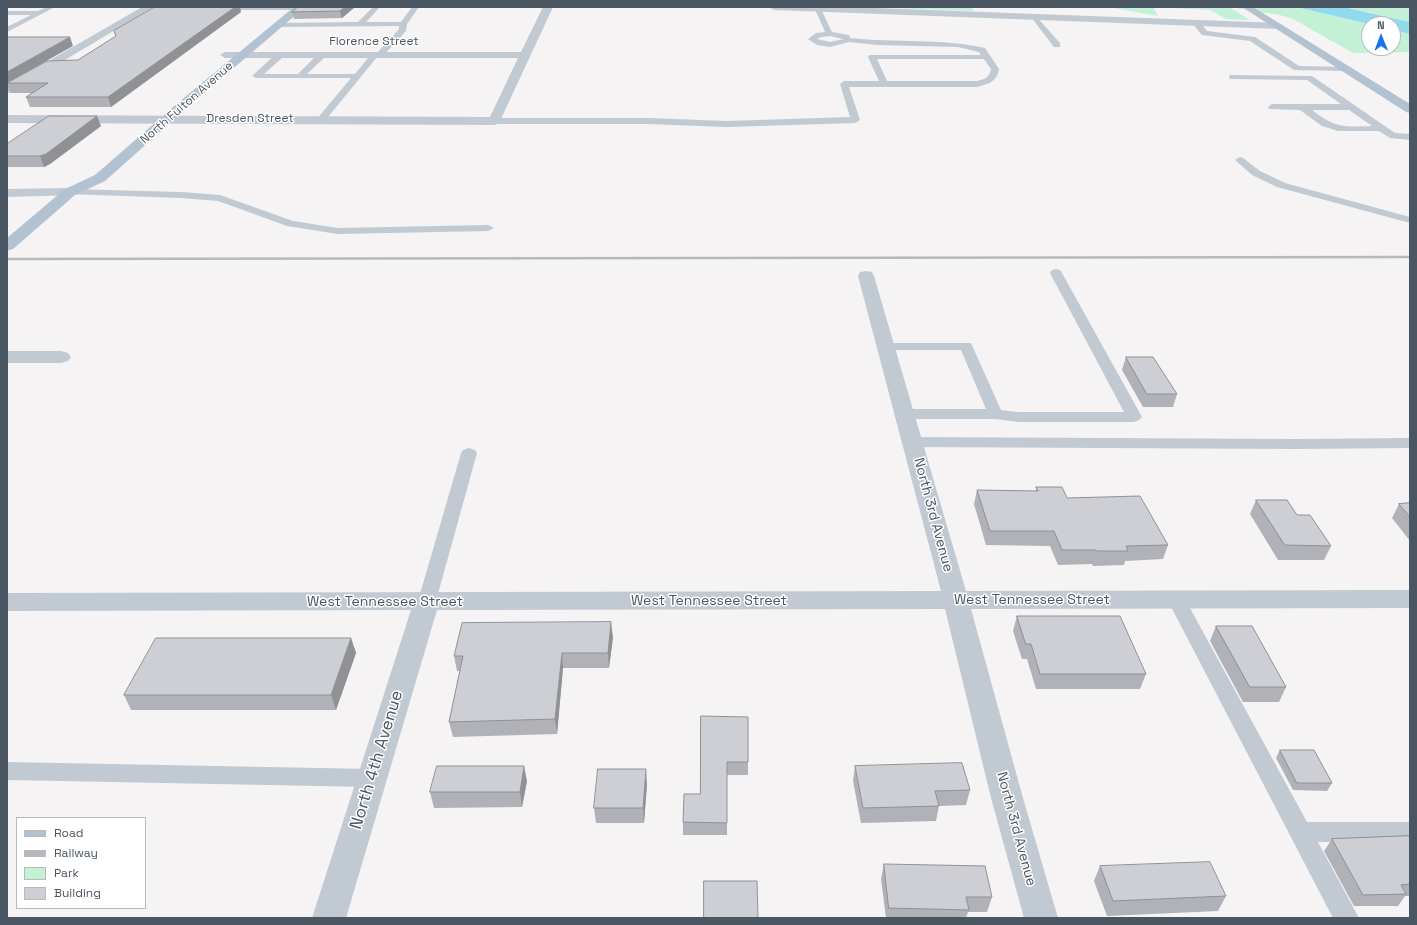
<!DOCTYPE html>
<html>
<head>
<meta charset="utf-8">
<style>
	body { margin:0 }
	#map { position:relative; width:1417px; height:925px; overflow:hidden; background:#f5f3f3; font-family:"Space Grotesk",sans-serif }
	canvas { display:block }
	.frame { position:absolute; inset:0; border:8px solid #4a5661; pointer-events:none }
	.legend { position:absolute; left:16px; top:817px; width:130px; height:92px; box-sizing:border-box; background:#fff; border:1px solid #b7bbc0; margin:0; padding:5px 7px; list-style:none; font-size:12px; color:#4a5661 }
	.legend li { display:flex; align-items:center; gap:8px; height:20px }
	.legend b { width:20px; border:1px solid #b7bbc0 }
	.north { position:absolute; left:1361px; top:16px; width:40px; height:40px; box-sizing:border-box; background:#fff; border:1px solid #b7bbc0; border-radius:50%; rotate:359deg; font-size:11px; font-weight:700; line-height:16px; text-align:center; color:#4a5661 }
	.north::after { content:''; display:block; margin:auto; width:14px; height:18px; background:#1a73e8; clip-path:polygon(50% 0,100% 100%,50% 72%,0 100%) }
</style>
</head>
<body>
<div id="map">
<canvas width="1417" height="925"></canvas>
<div class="frame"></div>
<ul class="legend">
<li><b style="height:5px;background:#b3c2d1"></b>Road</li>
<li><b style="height:5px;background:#b5b8bd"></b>Railway</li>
<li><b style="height:11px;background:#c3f1d5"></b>Park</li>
<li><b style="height:11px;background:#cdcfd5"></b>Building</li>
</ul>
<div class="north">N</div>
</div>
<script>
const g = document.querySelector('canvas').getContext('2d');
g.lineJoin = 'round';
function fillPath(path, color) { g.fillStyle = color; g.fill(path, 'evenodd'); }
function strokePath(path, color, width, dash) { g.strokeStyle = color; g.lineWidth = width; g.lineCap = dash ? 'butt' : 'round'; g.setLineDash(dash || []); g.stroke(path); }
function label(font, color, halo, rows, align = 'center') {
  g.font = font + ' "Space Grotesk",sans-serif'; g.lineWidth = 3; g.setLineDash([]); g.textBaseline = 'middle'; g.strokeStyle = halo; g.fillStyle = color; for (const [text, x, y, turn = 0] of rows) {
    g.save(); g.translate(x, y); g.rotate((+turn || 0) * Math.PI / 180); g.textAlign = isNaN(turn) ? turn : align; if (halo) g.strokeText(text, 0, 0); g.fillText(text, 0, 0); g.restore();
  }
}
const green = new Path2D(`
	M 864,7 L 972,7 L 973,11 Z
	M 1108,7 L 1229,7 L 1250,20 L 1226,19 L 1210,10 L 1153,7 L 1158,16 Z
	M 1230,7 L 1296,7 L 1365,23 L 1369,26 L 1369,48 L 1393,48 L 1393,30 L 1410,34 L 1410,52 L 1353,53 L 1293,19 L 1280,15 Z
	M 1345,7 L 1410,7 L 1410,22 Z`);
const water = new Path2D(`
	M 1296,7 L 1345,7 L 1352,9 L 1410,22 L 1410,34 L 1393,30 L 1393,24 L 1369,24 L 1369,26 L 1365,23 Z`);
const lane = new Path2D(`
	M 47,7 L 55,7 L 7,32 L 7,27 L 31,15 L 7,15 L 7,11 L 38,11 Z
	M 373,7 L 380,7 L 366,22 L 401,22 L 412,7 L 419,7 L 407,24 L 406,31 L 382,57 L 377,57 L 324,122 L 321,123 L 316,120 L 351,78 L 256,78 L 252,76 L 277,53 L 280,53 L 284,55 L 283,57 L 264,74 L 298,74 L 319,53 L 322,53 L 326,55 L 325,57 L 307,74 L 355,74 L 372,53 L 377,53 L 399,29 L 399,26 L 279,27 L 275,25 L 279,23 L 358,22 Z
	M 818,7 L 821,9 L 832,32 L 849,35 L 850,38 C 895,43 941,38 985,48 L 999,69 C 997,82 988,84 977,87 L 849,87 L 860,120 L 855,123 L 727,127 L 648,124 L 494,124 L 489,121 L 494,118 L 648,118 L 727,121 L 850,117 L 840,84 L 844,81 L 879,81 L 868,57 L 869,55 L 981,55 L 979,52 L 958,47 L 877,45 L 849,42 L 830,47 L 817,45 L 808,39 L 816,33 L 825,32 L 815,9 ZM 830,36 L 843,39 L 844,39 L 830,42 L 817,39 L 821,37 ZM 877,59 L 984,59 L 991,69 C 989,78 985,79 977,81 L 887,81 Z
	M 1033,14 L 1035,15 L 1060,43 L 1060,47 L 1054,47 L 1031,17 L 1031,15 Z
	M 1193,21 L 1199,21 L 1207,31 L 1255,37 L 1299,66 L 1346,67 L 1350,69 L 1346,71 L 1294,70 L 1250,41 L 1202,35 L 1192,23 Z
	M 1230,75 L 1312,76 L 1395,133 L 1410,134 L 1410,140 L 1390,138 L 1379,131 L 1338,131 L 1322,126 L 1300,110 L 1269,109 L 1268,107 L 1272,104 L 1341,104 L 1307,80 L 1233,79 L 1230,79 L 1229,77 ZM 1312,110 L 1349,110 L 1372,126 C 1342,127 1336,128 1312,110 Z
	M 1240,157 L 1243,158 L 1260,171 L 1285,183 L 1410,217 L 1410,223 L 1277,187 L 1252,175 L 1235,160 Z
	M 70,189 L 181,192 L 220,195 L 293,221 L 338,228 L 488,225 L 494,228 L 488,231 L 338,234 L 287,226 L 218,201 L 181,198 L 66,194 L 65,192 L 66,190 Z
	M 1056,269 L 1060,270 L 1062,273 L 1142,417 L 1139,420 L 1134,422 L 1018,422 L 995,419 L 904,419 L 899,417 L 896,414 L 899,411 L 904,409 L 986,409 L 961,350 L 880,350 L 878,347 L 880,344 L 885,343 L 971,343 L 1001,410 L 1018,412 L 1124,412 L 1050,273 L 1052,270 Z
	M 913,437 L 1296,439 L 1410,438 L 1410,448 L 1296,449 L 913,447 L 907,445 L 905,442 L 907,439 Z
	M 469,448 L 475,450 L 477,453 L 436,601 L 434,606 L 427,608 L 420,606 L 418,601 L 461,453 L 463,450 Z
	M 1176,592 L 1183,594 L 1185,599 L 1307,822 L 1410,822 L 1410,842 L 1318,842 L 1359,918 L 1333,918 L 1167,599 L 1169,594 Z
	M 7,762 L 371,769 L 379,771 L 382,778 L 379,785 L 371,787 L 7,780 Z`);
const street = new Path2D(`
	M 142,7 L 154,7 L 11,92 L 7,93 L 7,85 Z
	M 205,7 L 299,7 L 294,10 L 210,10 Z
	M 543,7 L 553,7 L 500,121 L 498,124 L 494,125 L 7,123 L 7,115 L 490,117 L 518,58 L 225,58 L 220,55 L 225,52 L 521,52 Z
	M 769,7 L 849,7 L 1279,23 L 1284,26 L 1279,29 L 774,10 Z
	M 70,188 L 75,189 L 77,192 L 75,195 L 7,197 L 7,189 Z
	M 866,271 L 872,272 L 874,276 L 966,591 L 1410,590 L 1410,608 L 971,609 L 1023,798 L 1058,918 L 1024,918 L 991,798 L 945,609 L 437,610 L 346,918 L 312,918 L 411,610 L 7,611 L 7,593 L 941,591 L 858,276 L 860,272 Z
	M 7,351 L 61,351 L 68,353 L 71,357 L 68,361 L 61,363 L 7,363 Z`);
const primary = new Path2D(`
	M 294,7 L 305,7 L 187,108 L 105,181 L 75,195 L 13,249 L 7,251 L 7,238 L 65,189 L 95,175 L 179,102 Z
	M 1242,7 L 1253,7 L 1410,104 L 1410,113 L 1406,112 Z`);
const rail = new Path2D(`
	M 7,259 L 1410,257`);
const wall = new Path2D(`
	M 355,7 L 342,18 L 294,19 L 292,12 Z
	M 241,12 L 111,107 L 30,107 L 26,97 L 33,93 L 10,93 L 7,84 L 7,83 Z
	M 101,126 L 50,164 L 44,167 L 7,167 L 7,144 Z
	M 1126,357 L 1177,394 L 1173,407 L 1143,407 L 1122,370 Z
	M 1036,487 L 1067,498 L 1168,545 L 1163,559 L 1125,561 L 1124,565 L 1093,566 L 1092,564 L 1058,565 L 1050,546 L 986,545 L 974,504 L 977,490 L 1036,491 Z
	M 1256,500 L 1297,515 L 1331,546 L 1324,560 L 1278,560 L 1250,514 Z
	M 1410,503 L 1410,541 L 1392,518 L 1399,504 Z
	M 1017,616 L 1146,674 L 1140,689 L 1036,689 L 1027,659 L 1022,659 L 1013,631 Z
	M 1216,626 L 1286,687 L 1279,702 L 1243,702 L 1210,641 Z
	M 613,637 L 609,668 L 563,668 L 557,734 L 453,737 L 449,722 L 460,671 L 457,671 L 454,656 Z
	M 351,638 L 356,653 L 336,710 L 131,710 L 124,695 Z
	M 701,716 L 748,762 L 748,775 L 727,775 L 727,835 L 683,835 L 683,822 L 700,794 Z
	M 1280,750 L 1332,783 L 1327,791 L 1293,790 L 1276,758 Z
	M 855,766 L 970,790 L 966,805 L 939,806 L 936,821 L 861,823 L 853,781 Z
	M 527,781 L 522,807 L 434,808 L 430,792 Z
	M 647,784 L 644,823 L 596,823 L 594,808 Z
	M 1410,836 L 1410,896 L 1405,896 L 1398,906 L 1354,906 L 1324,851 L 1332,839 Z
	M 884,864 L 992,897 L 987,912 L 968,912 L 966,918 L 886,918 L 881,879 Z
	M 1100,866 L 1226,896 L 1218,911 L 1107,916 L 1094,881 Z`);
const shadedWall = new Path2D(`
	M 235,7 L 240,7 L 241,12 L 111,107 L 108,97 Z
	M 345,7 L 355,7 L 342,18 L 340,11 Z
	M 70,37 L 73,46 L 7,83 L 7,72 Z
	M 97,116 L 101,126 L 50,164 L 44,167 L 40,156 Z
	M 611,622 L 613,637 L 609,668 L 608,653 Z
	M 351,638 L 356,653 L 336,710 L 331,695 Z
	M 562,653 L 563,668 L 557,734 L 555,719 Z
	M 524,766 L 527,781 L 522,807 L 520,792 Z
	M 646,769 L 647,784 L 644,823 L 643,808 Z`);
const building = new Path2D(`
	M 155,7 L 235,7 L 108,97 L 26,97 L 48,83 L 7,83 L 47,61 L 78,60 L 116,36 L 114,31 Z
	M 298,7 L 345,7 L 340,11 L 292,12 Z
	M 7,37 L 70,37 L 7,72 Z
	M 49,116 L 97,116 L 46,154 L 40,156 L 7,156 L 7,144 Z
	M 1126,357 L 1153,357 L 1177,394 L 1147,394 Z
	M 1036,487 L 1062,487 L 1067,498 L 1140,496 L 1168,545 L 1126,546 L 1128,551 L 1097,551 L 1096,550 L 1062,550 L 1054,531 L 990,531 L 977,490 L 1038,491 Z
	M 1256,500 L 1287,500 L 1297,515 L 1310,515 L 1331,546 L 1285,545 Z
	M 1410,503 L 1410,517 L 1399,504 Z
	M 1017,616 L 1120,616 L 1146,674 L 1040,674 L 1031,644 L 1026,644 Z
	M 611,622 L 608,653 L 562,653 L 555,719 L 449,722 L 463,656 L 454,656 L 462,623 Z
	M 1216,626 L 1252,626 L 1286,687 L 1250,687 Z
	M 156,638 L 351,638 L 331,695 L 124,695 Z
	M 701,716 L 748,717 L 748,762 L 727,762 L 727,823 L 683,822 L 684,794 L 700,794 Z
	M 1280,750 L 1314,750 L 1332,783 L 1297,783 Z
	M 962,763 L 970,790 L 935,791 L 939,806 L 863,808 L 855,766 Z
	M 437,766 L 524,766 L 520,792 L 430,792 Z
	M 598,769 L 646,769 L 643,808 L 594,808 Z
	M 1410,836 L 1410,884 L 1401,885 L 1406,894 L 1363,895 L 1332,839 Z
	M 1210,862 L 1226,896 L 1113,901 L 1100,866 Z
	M 884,864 L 985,866 L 992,897 L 966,897 L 969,910 L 889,908 Z
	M 704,881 L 757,881 L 758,918 L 704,918 Z`);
const farStreetnames = [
	["Florence Street",374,42],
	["North Fulton Avenue",187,103,-41],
	["Dresden Street",250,119]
];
const streetNames = [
	["North 3rd Avenue",933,515,75],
	["West Tennessee Street",1032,600],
	["West Tennessee Street",709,601],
	["West Tennessee Street",385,602],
	["North 3rd Avenue",1016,829,75]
];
const nearStreetnames = [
	["North 4th Avenue",377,760,-73]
];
fillPath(green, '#c3f1d5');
fillPath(water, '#90daee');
fillPath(lane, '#c1cad2');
fillPath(street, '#c1cad2');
fillPath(primary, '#b3c2d1');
strokePath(rail, '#b5b8bd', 2.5);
fillPath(wall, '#b0b2b7');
fillPath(shadedWall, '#909195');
fillPath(building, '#cdcfd5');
strokePath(building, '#909195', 1);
label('12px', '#4a5661', '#fff', farStreetnames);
label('14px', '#4a5661', '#fff', streetNames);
label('17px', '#4a5661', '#fff', nearStreetnames);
</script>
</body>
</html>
